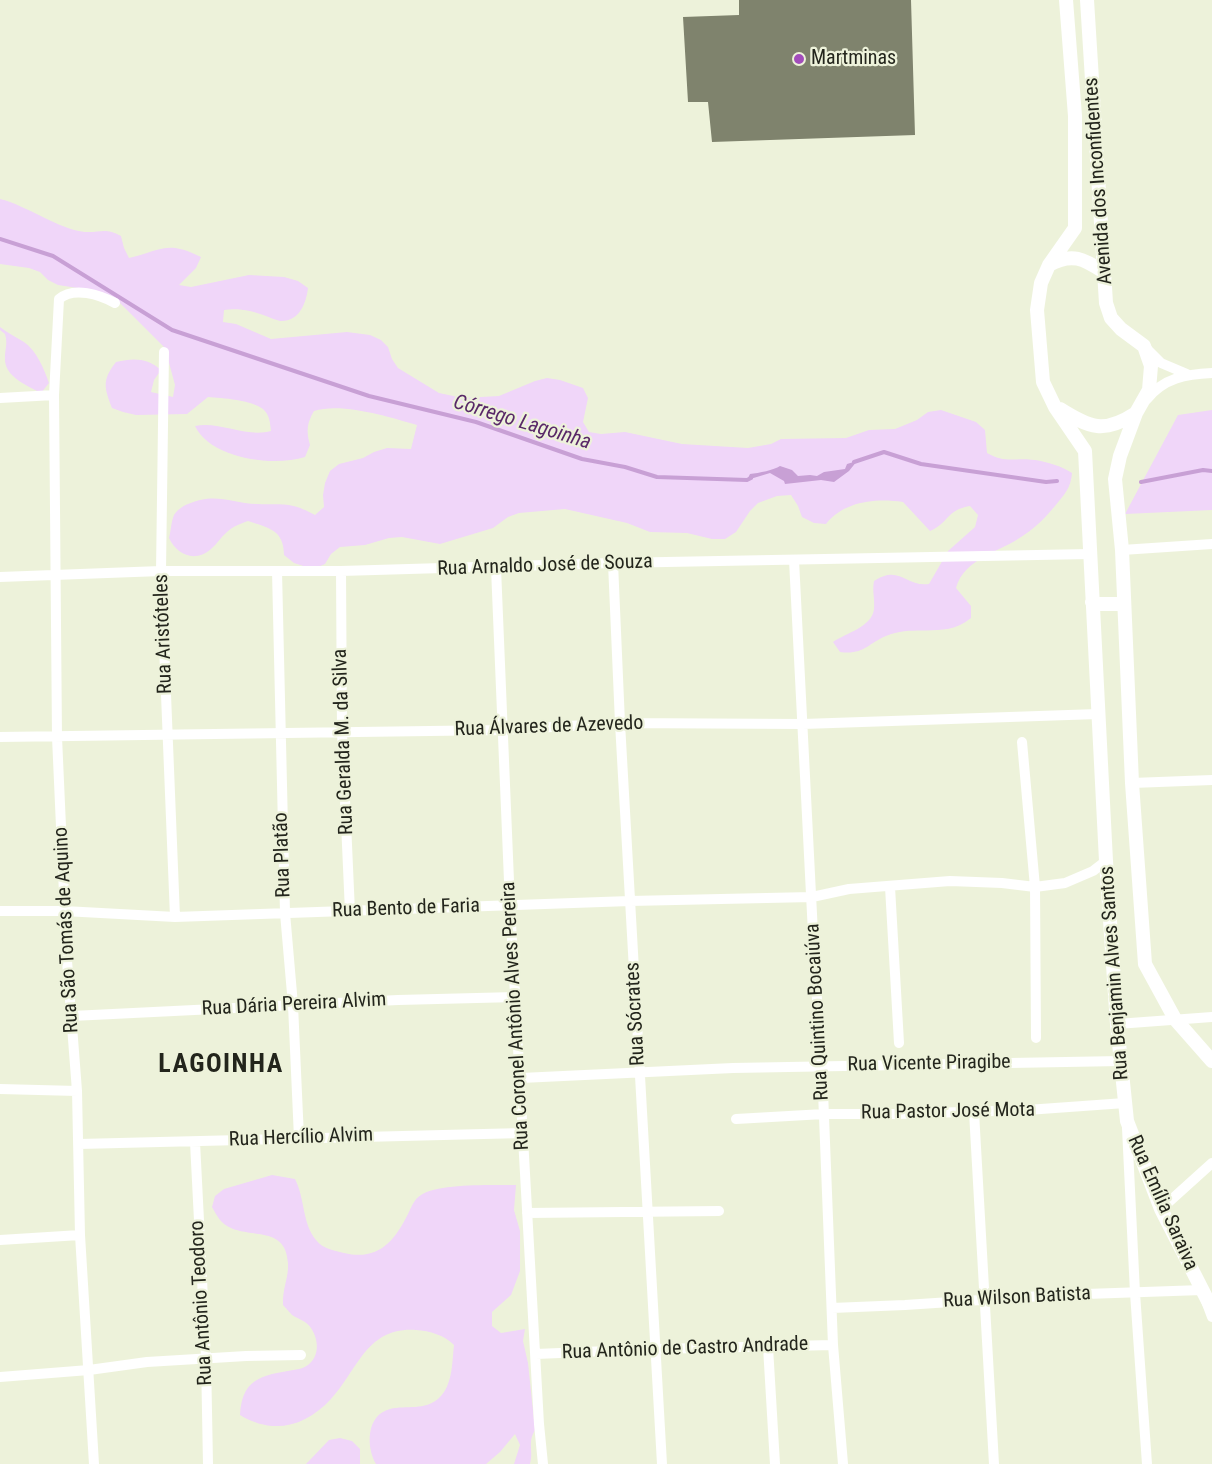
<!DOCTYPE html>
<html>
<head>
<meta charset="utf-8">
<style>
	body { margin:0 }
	canvas { display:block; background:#edf2da }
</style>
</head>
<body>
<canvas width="1212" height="1464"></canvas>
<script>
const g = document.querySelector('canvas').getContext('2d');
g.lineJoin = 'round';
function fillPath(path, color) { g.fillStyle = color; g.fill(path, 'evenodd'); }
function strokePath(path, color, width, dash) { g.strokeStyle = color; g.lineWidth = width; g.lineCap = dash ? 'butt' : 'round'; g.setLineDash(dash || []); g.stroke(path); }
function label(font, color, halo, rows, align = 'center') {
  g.font = font + ' "Roboto Condensed",sans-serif'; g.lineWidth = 4.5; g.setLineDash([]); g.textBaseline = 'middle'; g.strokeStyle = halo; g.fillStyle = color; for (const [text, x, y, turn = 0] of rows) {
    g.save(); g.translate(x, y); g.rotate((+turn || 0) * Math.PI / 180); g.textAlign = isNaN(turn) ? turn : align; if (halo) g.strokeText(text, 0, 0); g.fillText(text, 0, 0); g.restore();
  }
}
const green = new Path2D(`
	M 0,199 C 26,205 60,230 85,232 C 100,233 105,227 121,236 L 124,248 L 129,258 C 162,250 167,240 201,257 L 196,268 L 179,285 L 191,287 L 249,275 L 284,277 L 298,281 L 308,288 C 306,304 299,322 280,321 C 276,320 271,318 266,316 C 252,311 239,308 224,310 L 223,322 L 236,324 L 271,339 L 347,332 L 370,335 L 381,340 L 388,347 L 392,359 L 398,368 L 439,393 L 463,398 L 499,396 L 535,381 L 547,378 L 560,380 L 583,388 L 588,398 L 583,422 L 589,432 L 601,434 L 625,432 L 682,444 L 748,448 L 771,444 L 781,439 L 846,438 L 869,430 L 895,429 L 917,420 L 928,412 L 941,410 L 976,422 L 985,430 L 987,453 C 1006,464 1015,457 1035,460 C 1048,462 1061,466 1072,473 C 1071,488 1064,495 1055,506 C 1046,517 1036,527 1024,535 C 1001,552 964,558 956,588 L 971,606 L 971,618 C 944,640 916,623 886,636 C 867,644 864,655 840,652 L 833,642 C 846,633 872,627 874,609 C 875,599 872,591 874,581 C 900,564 905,587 929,584 L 948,551 L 975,527 L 978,515 L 970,506 C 946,510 949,523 930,531 L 903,502 C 876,498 844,501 826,524 L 814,523 L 802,517 L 798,506 L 791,495 L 777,496 L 758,503 L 750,511 L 736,532 L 725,539 L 712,539 L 687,533 L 650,532 L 627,523 L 565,509 L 519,513 L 508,517 L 493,528 L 440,544 L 402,537 L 389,538 L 365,545 L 340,547 L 331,554 L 325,564 L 313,569 L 294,563 L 284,555 C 284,530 269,528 248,521 C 240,524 233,526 227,532 C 221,537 217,544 211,549 C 195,563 177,555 169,538 C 171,531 171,522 174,515 C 177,510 183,506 188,504 C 215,492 231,503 257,504 C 283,505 290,501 315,515 L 324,507 L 323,495 L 325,483 L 330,471 L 339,464 L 363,458 L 374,452 L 387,448 L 411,449 L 417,425 C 389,417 342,402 314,411 C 307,423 306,431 310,445 L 305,457 C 273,467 211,459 195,426 C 220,421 246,438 271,431 C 270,424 270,415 263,409 C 252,400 222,398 208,397 L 187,414 L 136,415 L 123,412 L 112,408 C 104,387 102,380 116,362 C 134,358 147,358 161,370 L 154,380 L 151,392 L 173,397 L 175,385 L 165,348 L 120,303 L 84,289 L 58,285 L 48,280 L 40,272 L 29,268 L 0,264 Z
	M 0,327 C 8,333 16,337 24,342 C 37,351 44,369 49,383 L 41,393 C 28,386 4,377 5,358 C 5,347 8,345 5,334 L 0,330 Z
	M 1212,410 L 1212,510 L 1125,514 L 1178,415 Z
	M 272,1175 L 295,1179 C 305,1198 302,1223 316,1240 C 323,1249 333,1250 344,1253 C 378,1261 394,1242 408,1214 C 411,1208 414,1199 421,1195 C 438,1183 494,1185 516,1185 L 514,1210 L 520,1231 L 520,1271 L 511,1295 L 492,1312 L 492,1326 L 501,1333 L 525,1329 L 523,1341 L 528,1363 L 535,1430 C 527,1443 534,1451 530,1464 L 514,1464 L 520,1445 L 515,1434 L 500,1452 L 486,1464 L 376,1464 C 366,1447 366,1415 390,1409 C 406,1405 425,1411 439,1398 C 453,1385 452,1362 454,1345 C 444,1335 430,1331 416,1330 C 366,1327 358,1370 331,1399 C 305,1427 273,1435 240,1415 C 242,1374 268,1375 299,1369 C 319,1364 321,1343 311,1328 C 305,1320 300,1320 292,1315 C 289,1312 286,1308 283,1305 C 282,1289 289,1277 288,1263 C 286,1227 254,1238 231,1228 C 221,1224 217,1216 212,1207 L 215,1196 L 224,1189 Z
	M 340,1438 L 352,1441 L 360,1449 L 360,1464 L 306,1464 L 329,1440 Z`);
const water = new Path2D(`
	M 857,461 L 849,471 L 834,482 L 821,480 L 785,484 L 784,481 L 770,473 L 747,480 L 750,474 C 759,473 774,470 780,466 L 792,470 L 798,476 L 810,475 L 817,476 L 824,472 L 845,469 L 847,464 Z`);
const stream = new Path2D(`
	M 0,239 L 53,256 L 172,330 L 369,396 L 476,422 L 582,459 L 625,467 L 657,477 L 747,480 L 751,478
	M 854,462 L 884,452 L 921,464 L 1046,482 L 1057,481
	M 1141,482 L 1203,470 L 1212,471`);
const building = new Path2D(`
	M 739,0 L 911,0 L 915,135 L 712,142 L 708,102 L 688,102 L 683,17 L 739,15 Z`);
const street = new Path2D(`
	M 1145,347 L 1161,363 L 1187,374
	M 164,352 L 161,571 L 175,917
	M 0,398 L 54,395
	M 1147,399 C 1164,378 1186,374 1212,373
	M 1122,550 L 1212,544
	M 794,560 L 815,973 L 822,1066 L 833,1345 L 843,1464
	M 613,563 L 620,723 L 662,1464
	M 496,568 L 510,905 L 539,1424 L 543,1464
	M 277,571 L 285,913 L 293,1005 L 299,1138
	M 341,571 L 342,733 L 350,912
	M 0,577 L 161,571 L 341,571 L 613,563 L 1090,554
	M 0,737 L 501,730 L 620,723 L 803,724 L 1098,714
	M 1022,742 L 1035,887 L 1036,1038
	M 1132,783 L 1212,780
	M 890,887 L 899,1043
	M 0,911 L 64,911 L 175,917 L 630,901 L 812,897 L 849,889 L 950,881 L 1002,883 L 1035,887 L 1065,883 L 1093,871 L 1106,861
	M 72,1016 L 398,1000 L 516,997
	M 1117,1024 L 1212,1017
	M 521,1078 L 733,1068 L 1121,1061
	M 0,1089 L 77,1091
	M 974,1112 L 994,1464
	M 736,1119 L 824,1114 L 898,1114 L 1027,1110 L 1125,1103
	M 1127,1128 L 1135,1293 L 1147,1464
	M 195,1142 L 206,1358 L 208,1464
	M 79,1144 L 524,1133
	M 1161,1209 L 1212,1163
	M 527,1213 L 719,1211
	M 0,1240 L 80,1235
	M 832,1308 L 905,1305 L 1057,1295 L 1202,1290 L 1212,1317
	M 768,1347 L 775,1464
	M 536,1354 L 656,1349 L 833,1345
	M 0,1377 L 89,1370 L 147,1362 L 246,1356 L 301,1355
	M 94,1464 L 80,1235 L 77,1091 L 67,961 L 57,737 L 54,395 L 59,299 C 74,286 100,295 115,303`);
const secondary = new Path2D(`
	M 1066,0 L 1075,116 L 1075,228 L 1049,265 L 1041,283 L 1037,310 L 1043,382 L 1055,407 L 1085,451 L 1106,861 L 1117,1024 L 1127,1121 L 1161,1209 L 1212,1309
	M 1087,0 L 1106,303 L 1111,318 L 1121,329 L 1144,346 L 1151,366 L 1149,390 L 1136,413 L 1120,456 L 1115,479 L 1122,550 L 1132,783 L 1145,964 L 1175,1019 L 1212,1061
	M 1049,265 C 1072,252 1084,259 1104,272
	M 1060,409 C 1090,428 1104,434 1136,413
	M 1092,602 L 1097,604 L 1124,604`);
const markers = [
	[799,59,6,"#a24dbb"]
];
const poiNames = [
	["Martminas",811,59]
];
const streetNames = [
	["Avenida dos Inconfidentes",1099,181,-94],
	["Rua Arnaldo José de Souza",545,566,-2],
	["Rua Aristóteles",164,634,-92],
	["Rua Álvares de Azevedo",549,727,-2],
	["Rua Geralda M. da Silva",344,742,-92],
	["Rua Platão",283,855,-92],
	["Rua Bento de Faria",406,909,-2],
	["Rua São Tomás de Aquino",67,930,-93],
	["Rua Benjamin Alves Santos",1115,973,-94],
	["Rua Dária Pereira Alvim",294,1005,-3],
	["Rua Quintino Bocaiúva",818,1012,-93],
	["Rua Sócrates",636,1014,-93],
	["Rua Coronel Antônio Alves Pereira",516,1016,-93],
	["Rua Vicente Piragibe",929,1064,-1],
	["Rua Pastor José Mota",948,1112,-1],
	["Rua Hercílio Alvim",301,1138,-2],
	["Rua Emília Saraiva",1162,1203,66],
	["Rua Wilson Batista",1017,1298,-3],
	["Rua Antônio Teodoro",202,1303,-93],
	["Rua Antônio de Castro Andrade",685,1349,-2]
];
const waterNames = [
	["Córrego Lagoinha",522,423,17]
];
const districtNames = [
	["LAGOINHA",221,1065]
];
fillPath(green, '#f0d6f9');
fillPath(water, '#c8a0d5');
strokePath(stream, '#c8a0d5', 4);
fillPath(building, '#7f836d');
strokePath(street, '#fff', 10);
strokePath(secondary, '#fff', 14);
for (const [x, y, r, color] of markers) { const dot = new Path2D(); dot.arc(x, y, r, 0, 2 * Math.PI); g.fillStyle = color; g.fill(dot); strokePath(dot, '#edf2da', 2); }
label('20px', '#23251c', '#edf2da', poiNames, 'left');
label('20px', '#23251c', '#edf2da', streetNames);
label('italic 21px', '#592868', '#edf2da', waterNames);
g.letterSpacing = '1.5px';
label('bold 26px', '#23251c', '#edf2da', districtNames);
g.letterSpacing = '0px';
</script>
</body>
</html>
